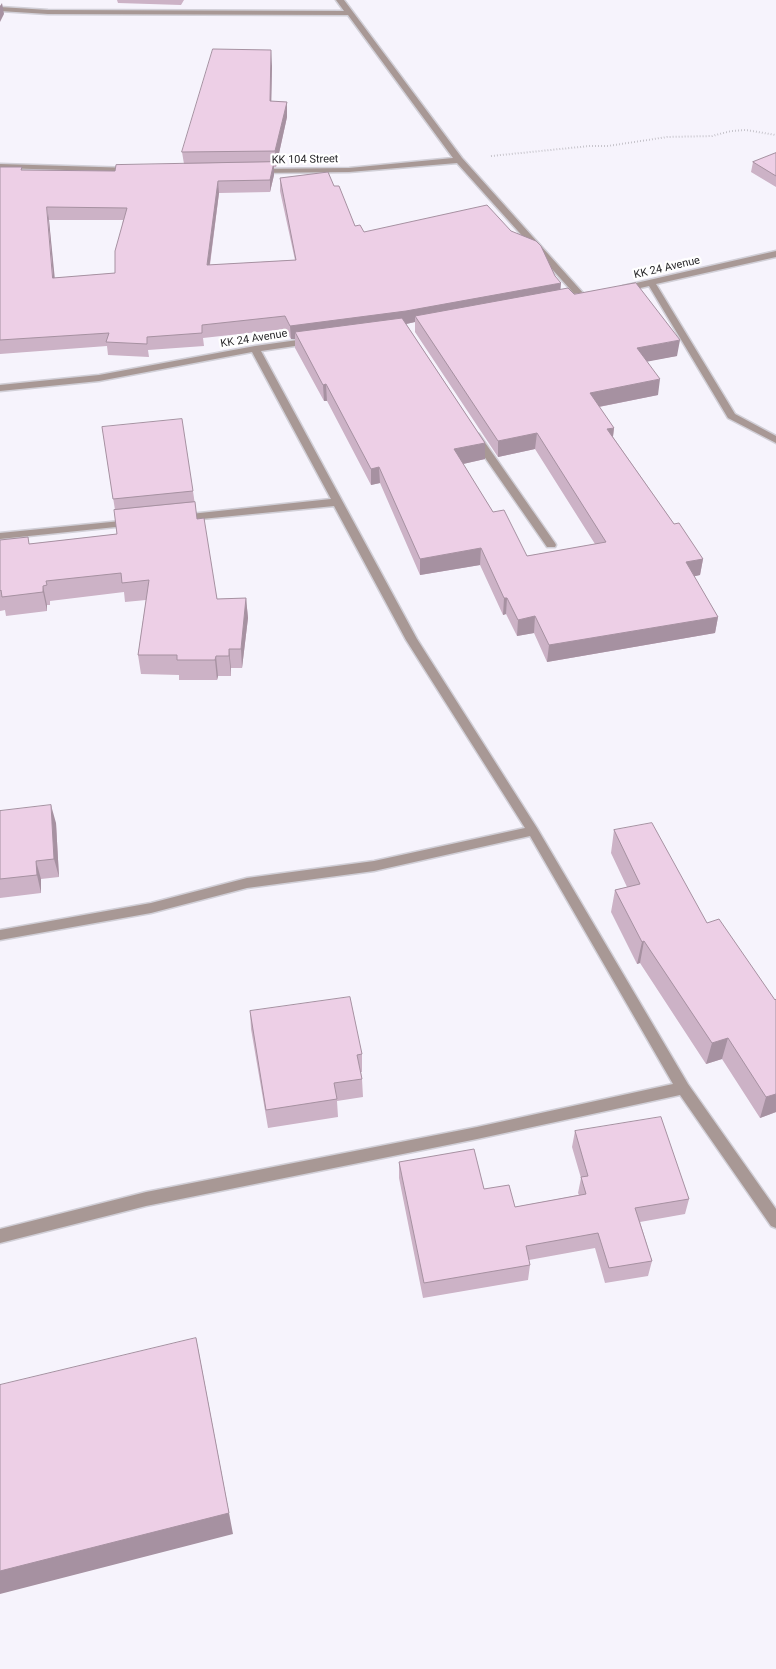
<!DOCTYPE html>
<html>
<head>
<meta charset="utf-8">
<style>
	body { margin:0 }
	canvas { display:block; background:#f6f3fc }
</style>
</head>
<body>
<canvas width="776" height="1669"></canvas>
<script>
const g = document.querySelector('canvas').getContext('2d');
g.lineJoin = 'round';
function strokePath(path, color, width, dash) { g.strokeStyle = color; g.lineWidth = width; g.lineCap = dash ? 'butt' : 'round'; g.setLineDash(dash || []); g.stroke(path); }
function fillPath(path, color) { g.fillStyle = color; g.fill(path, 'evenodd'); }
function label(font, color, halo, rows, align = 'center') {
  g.font = font + ' Roboto,sans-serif'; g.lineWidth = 4.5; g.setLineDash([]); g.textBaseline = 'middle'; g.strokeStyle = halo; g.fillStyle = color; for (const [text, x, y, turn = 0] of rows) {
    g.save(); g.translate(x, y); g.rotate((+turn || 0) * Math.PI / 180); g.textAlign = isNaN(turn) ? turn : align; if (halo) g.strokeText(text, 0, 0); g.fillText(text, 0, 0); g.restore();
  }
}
const path = new Path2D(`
	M 491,156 L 590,146 L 608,146 L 667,137 L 712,136 L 731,131 L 746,130 L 776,135`);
const minor = new Path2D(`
	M 336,0 L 344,0 L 462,158 L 584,294 L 584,298 L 578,298 L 457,163 L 349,172 L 254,173 L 253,171 L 257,169 L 349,168 L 453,158 L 348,15 L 48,14 L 0,11 L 0,7 L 48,10 L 344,11 Z
	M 0,164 L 132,168 L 136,170 L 132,172 L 0,168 Z
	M 776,251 L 776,257 L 656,284 L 735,414 L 776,436 L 776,443 L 728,418 L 649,286 L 623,292 L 619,289 L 623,286 Z
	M 312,338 L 315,339 L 315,343 L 261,351 L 417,639 L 537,828 L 688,1084 L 776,1209 L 776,1228 L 771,1226 L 680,1095 L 477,1139 L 146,1206 L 0,1243 L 0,1229 L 146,1192 L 477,1127 L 673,1084 L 530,836 L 374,871 L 247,888 L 151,913 L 0,940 L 0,930 L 151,903 L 247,878 L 374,861 L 525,828 L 406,640 L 334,506 L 181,521 L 176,518 L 181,515 L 331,499 L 252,352 L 99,381 L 0,391 L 0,385 L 99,375 L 255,346 Z
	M 475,433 L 479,434 L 555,543 L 556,545 L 555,547 L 547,547 L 470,436 Z
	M 131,520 L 135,521 L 136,523 L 135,525 L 0,539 L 0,533 Z`);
const wall = new Path2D(`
	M 117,0 L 184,0 L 181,5 L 118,3 Z
	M 272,66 L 271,101 L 287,102 L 287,117 L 276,167 L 274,167 L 274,175 L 270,192 L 219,193 L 210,265 L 295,260 L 280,191 L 280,178 L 334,186 L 355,226 L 364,232 L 561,290 L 574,294 L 677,356 L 647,361 L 658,395 L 599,407 L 614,428 L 613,437 L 674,524 L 703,559 L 700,575 L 694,576 L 718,617 L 715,633 L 547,662 L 534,633 L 517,636 L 506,614 L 503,615 L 480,565 L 420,575 L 380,483 L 371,485 L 327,401 L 324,401 L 295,348 L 295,339 L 291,339 L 285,329 L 203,338 L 204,346 L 148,350 L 149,357 L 108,355 L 107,346 L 0,354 L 0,167 L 23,170 L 115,171 L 184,164 L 182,152 ZM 49,220 L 123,220 L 115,273 L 54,278 ZM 415,322 L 415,332 L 498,457 L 535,449 L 595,544 L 527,556 L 493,512 L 463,464 L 485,459 L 485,443 L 406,324 Z
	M 776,153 L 776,187 L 751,172 L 753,162 Z
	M 102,427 L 193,491 L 197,519 L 217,599 L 246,598 L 248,618 L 242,668 L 231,668 L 231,676 L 218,676 L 217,680 L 179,680 L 179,675 L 141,674 L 138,655 L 146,600 L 125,602 L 124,592 L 50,601 L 50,605 L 47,605 L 47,611 L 6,616 L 5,610 L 0,611 L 0,540 L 30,544 L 117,534 L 115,510 Z
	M 0,811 L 56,823 L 59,877 L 41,879 L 41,893 L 0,898 Z
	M 614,830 L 707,923 L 775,1000 L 776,999 L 776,1112 L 760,1118 L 722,1059 L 706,1064 L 640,963 L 637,964 L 611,912 L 615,890 L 627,887 L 611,853 Z
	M 250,1011 L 362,1054 L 362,1072 L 361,1072 L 362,1079 L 363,1097 L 337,1101 L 338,1117 L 268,1128 L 251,1029 Z
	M 575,1131 L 689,1199 L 685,1214 L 640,1222 L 652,1261 L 648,1276 L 605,1283 L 595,1248 L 529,1260 L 530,1265 L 528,1280 L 423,1298 L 399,1178 L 399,1162 L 484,1189 L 515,1207 L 579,1195 L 578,1193 L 581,1178 L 572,1147 Z`);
const shadedWall = new Path2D(`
	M 2,3 L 4,14 L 0,22 L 0,6 Z
	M 271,50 L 272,66 L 271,117 L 270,101 Z
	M 287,102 L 287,117 L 276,167 L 275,151 Z
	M 274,162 L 274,175 L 270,192 L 270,180 Z
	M 218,181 L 219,193 L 208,277 L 207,265 Z
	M 47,207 L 49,220 L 56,290 L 53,278 Z
	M 561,283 L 560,296 L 415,316 L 415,322 L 406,324 L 295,332 L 295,339 L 291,339 L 290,326 Z
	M 680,340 L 677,356 L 635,364 L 637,348 Z
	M 660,379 L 658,395 L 588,409 L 590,393 Z
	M 326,384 L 327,401 L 324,401 L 323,385 Z
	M 614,428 L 612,444 L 607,429 Z
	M 537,433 L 535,449 L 498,457 L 498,441 Z
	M 485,443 L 485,459 L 454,466 L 454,449 Z
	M 379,467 L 380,483 L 371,485 L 371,469 Z
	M 481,548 L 480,565 L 420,575 L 420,559 Z
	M 703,559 L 700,575 L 683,579 L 686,562 Z
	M 43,586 L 47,605 L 47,611 L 43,592 Z
	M 246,598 L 248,618 L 242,668 L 241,649 Z
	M 504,598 L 507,598 L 506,614 L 503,615 Z
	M 535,616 L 534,633 L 517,636 L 518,620 Z
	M 718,617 L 715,633 L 547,662 L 549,645 Z
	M 229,649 L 231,668 L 231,676 L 229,656 Z
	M 216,656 L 218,676 L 217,680 L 215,660 Z
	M 51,805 L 56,823 L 59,877 L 54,859 Z
	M 36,861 L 41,879 L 41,893 L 37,875 Z
	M 644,941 L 640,963 L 637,964 L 642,942 Z
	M 728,1038 L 722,1059 L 706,1064 L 712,1043 Z
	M 776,1094 L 776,1112 L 760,1118 L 766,1097 Z
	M 196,1338 L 233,1534 L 0,1594 L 0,1571 Z`);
const building = new Path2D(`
	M 213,49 L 271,50 L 270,101 L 287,102 L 275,151 L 182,152 Z
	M 776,153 L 776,176 L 753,162 Z
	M 274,162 L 270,180 L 218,181 L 207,265 L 296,260 L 280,178 L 328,172 L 334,186 L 339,186 L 355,226 L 360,225 L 364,232 L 487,205 L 511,231 L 536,241 L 541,246 L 555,276 L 561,283 L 406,311 L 290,326 L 285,316 L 202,325 L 202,333 L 147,337 L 147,344 L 106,342 L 109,333 L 0,340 L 0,167 L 22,167 L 21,170 L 115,171 L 116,165 ZM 47,207 L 127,208 L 115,251 L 115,273 L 53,278 Z
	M 636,283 L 680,340 L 637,348 L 660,379 L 590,393 L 614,428 L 607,429 L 674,524 L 679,523 L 703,559 L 686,562 L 718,617 L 549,645 L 535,616 L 518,620 L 507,598 L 504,598 L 481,548 L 420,559 L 379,467 L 371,469 L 326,384 L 323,385 L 295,332 L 402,318 L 485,443 L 454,449 L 493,512 L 504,510 L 527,556 L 606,542 L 537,433 L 498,441 L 415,316 L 568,288 L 574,294 Z
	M 182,419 L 193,491 L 113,499 L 102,427 Z
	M 195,502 L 197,519 L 204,518 L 217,599 L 246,598 L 241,649 L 229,649 L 229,656 L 216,656 L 215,660 L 177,660 L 177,655 L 138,655 L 149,580 L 122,583 L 121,573 L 46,581 L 47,585 L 43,586 L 43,592 L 2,597 L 1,590 L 0,591 L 0,540 L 28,537 L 29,544 L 117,534 L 114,510 Z
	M 51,805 L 54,859 L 36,861 L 37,875 L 0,879 L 0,811 Z
	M 652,823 L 707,923 L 719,919 L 775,1000 L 776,999 L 776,1094 L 766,1097 L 728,1038 L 712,1043 L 644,941 L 642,942 L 615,890 L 640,884 L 614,830 Z
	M 350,997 L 362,1054 L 357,1055 L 362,1079 L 334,1083 L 337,1099 L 266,1110 L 250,1011 Z
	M 661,1117 L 689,1199 L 635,1208 L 652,1261 L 609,1268 L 598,1233 L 526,1246 L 530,1265 L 424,1283 L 399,1162 L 474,1149 L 484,1189 L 509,1185 L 515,1207 L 586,1194 L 581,1177 L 588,1176 L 575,1131 Z
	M 196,1338 L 229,1513 L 0,1571 L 0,1385 Z`);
const farStreetnames = [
	["KK 104 Street",305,160,-1],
	["KK 24 Avenue",667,268,-13],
	["KK 24 Avenue",254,339,-9]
];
strokePath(minor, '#d1cfd7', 3);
strokePath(path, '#99979d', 2, [0.5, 2.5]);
fillPath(minor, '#a89895');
fillPath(wall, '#ccb2c6');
fillPath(shadedWall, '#a691a1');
fillPath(building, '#edcfe6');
strokePath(building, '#a691a1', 1);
label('11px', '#2b2a2d', '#fff', farStreetnames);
</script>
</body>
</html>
